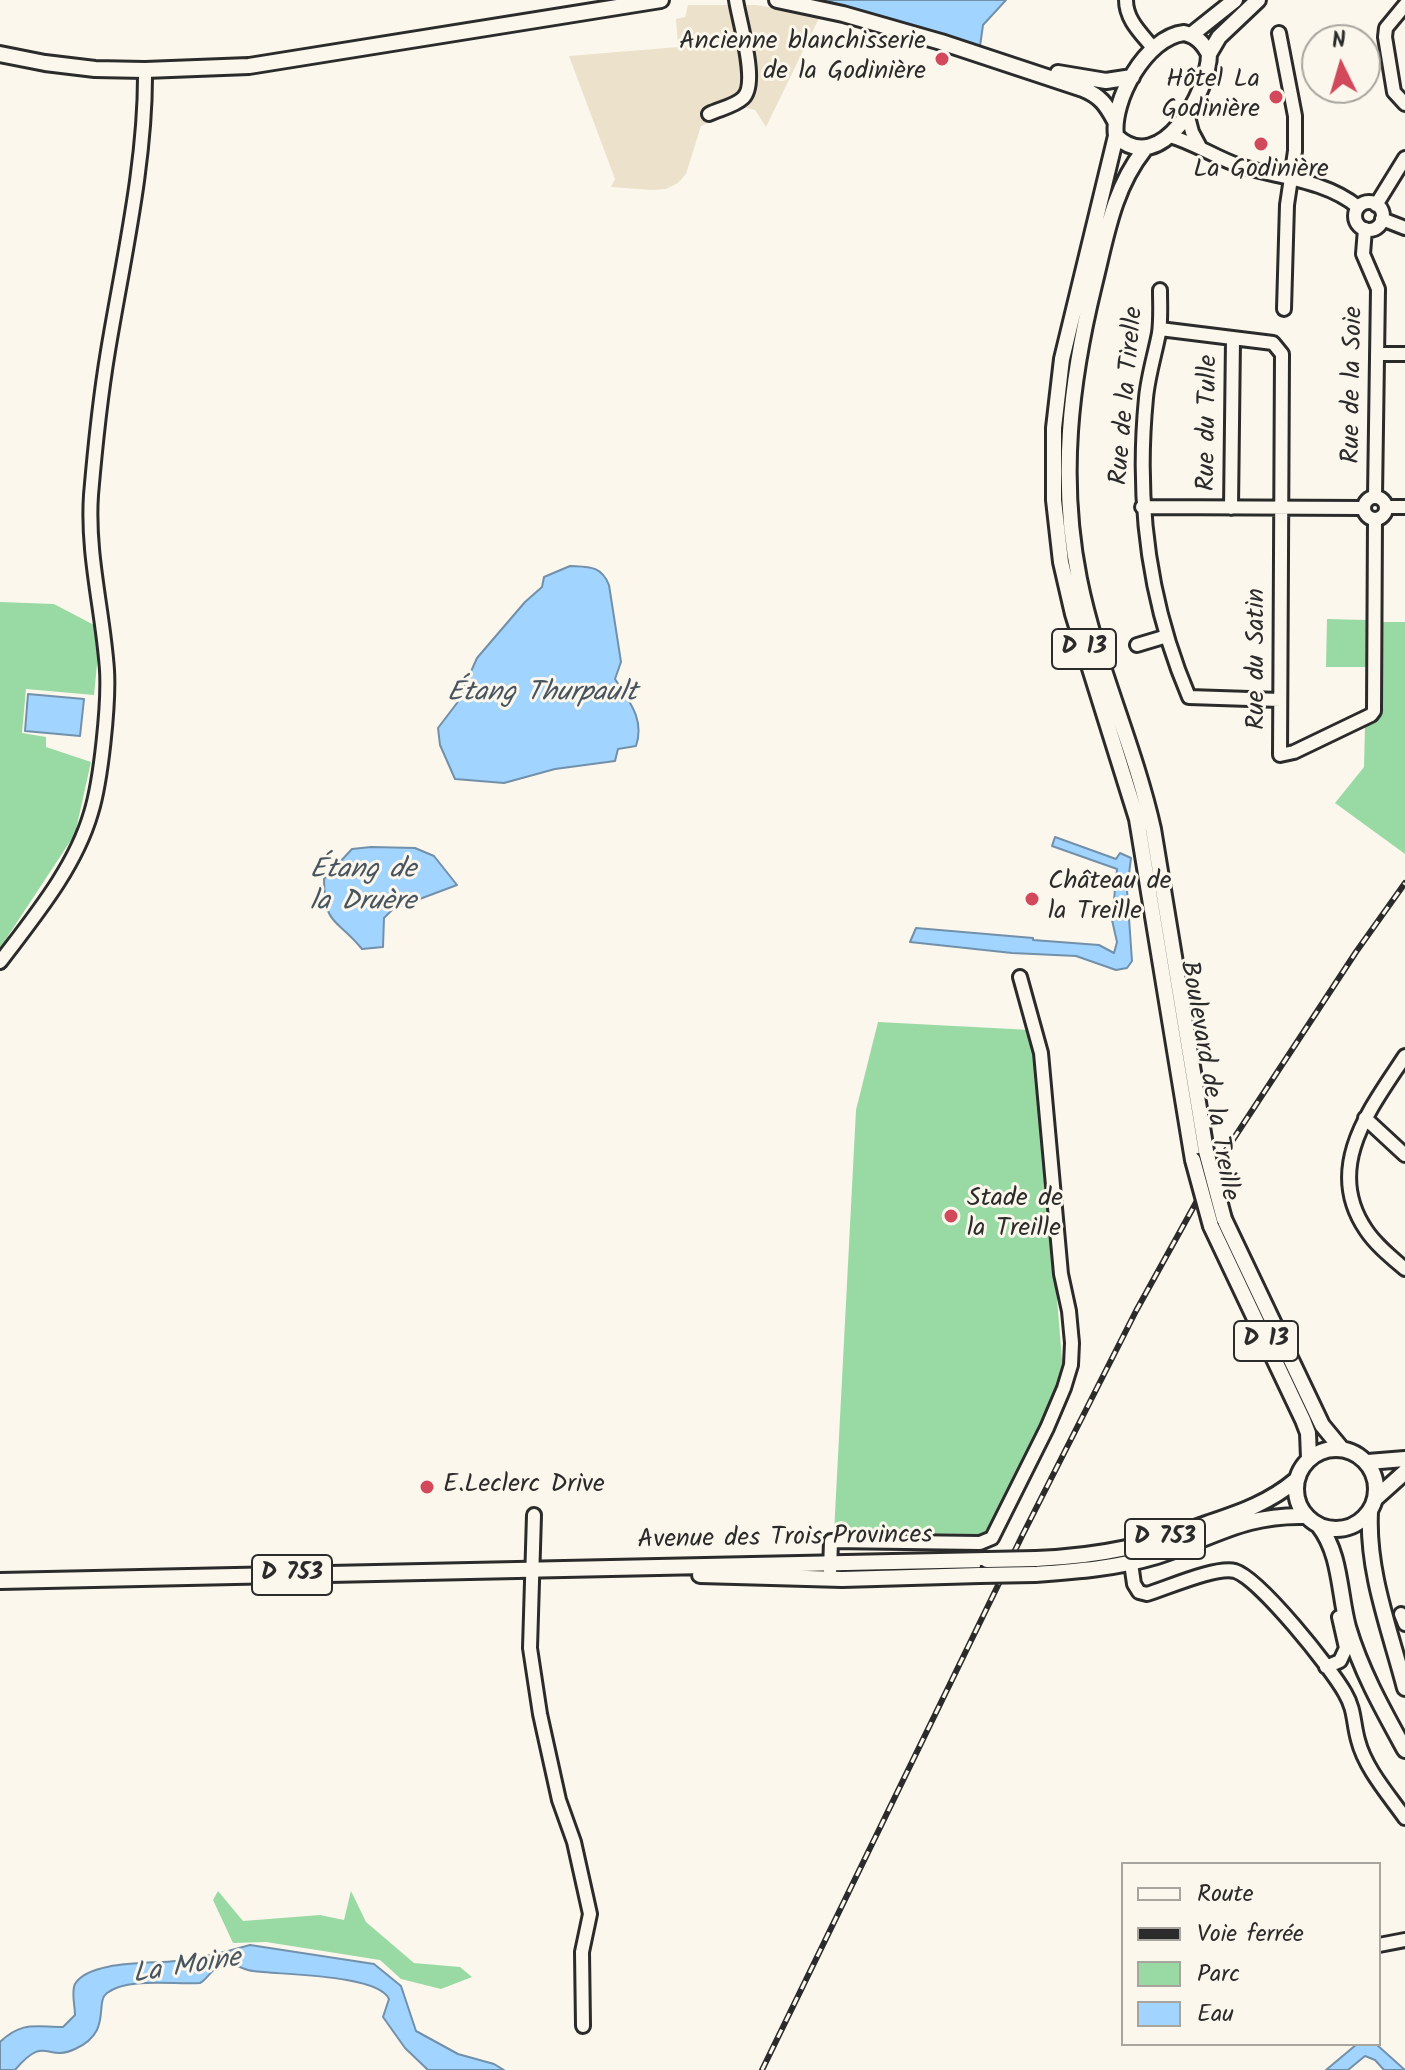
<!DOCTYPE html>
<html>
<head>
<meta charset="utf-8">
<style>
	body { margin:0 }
	#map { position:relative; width:1405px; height:2070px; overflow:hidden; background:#fbf7ec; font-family:Kalam,sans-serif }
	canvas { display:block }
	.legend { position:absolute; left:1121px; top:1862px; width:260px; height:184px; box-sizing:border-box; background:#fbf7ec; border:2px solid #a8a59f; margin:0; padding:10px 14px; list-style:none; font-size:24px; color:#2b2b2b }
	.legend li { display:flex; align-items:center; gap:16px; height:40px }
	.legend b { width:40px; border:2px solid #a8a59f }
	.north { position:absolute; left:1301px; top:24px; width:80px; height:80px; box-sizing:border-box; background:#fbf7ec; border:2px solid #a8a59f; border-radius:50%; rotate:355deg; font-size:22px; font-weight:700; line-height:32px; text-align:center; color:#2b2b2b }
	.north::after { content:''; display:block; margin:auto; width:28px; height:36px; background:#d1495b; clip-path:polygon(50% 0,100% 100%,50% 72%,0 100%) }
</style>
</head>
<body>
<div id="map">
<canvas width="1405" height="2070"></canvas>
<ul class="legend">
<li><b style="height:10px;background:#fbf7ec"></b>Route</li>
<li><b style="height:10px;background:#2b2b2b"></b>Voie ferrée</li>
<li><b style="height:22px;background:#99daa4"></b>Parc</li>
<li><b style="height:22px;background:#a1d4fe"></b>Eau</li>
</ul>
<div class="north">N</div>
</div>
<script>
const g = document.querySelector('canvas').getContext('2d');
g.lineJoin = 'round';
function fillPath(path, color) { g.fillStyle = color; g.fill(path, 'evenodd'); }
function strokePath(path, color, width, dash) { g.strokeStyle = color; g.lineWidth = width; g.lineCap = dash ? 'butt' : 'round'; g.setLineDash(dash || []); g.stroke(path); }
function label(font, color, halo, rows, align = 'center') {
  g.font = font + ' Kalam,sans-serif'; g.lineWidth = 6; g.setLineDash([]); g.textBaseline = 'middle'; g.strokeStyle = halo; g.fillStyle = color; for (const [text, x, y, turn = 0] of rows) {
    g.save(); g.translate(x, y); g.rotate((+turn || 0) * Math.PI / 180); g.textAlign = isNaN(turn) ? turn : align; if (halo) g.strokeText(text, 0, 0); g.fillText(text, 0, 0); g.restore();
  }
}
const built = new Path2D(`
	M 688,5 L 757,5 L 820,16 L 766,127 L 755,110 L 743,107 L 701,126 L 686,174 L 678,183 L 666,189 L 652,190 L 611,187 L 615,179 L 569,56 L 678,47 L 676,19 L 685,17 Z`);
const green = new Path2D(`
	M 0,602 L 54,604 L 94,625 L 98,654 L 94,695 L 26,689 L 22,733 L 46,737 L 46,747 L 91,762 L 75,834 L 0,948 Z
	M 1327,619 L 1366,620 L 1366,667 L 1326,667 Z
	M 1381,622 L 1405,622 L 1405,854 L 1335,803 L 1364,767 L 1365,725 L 1380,717 Z
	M 878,1022 L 1031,1030 L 1042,1116 L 1063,1372 L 1037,1437 L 990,1534 L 834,1533 L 856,1110 Z
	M 218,1891 L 243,1921 L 320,1915 L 344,1920 L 351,1891 L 366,1922 L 414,1963 L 460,1967 L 472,1977 L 441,1989 L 401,1979 L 380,1960 L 266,1942 L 233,1943 L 213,1900 Z`);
const water = new Path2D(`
	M 824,0 L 1006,0 L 983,25 L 980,46 Z
	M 570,566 C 588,567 601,565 609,585 L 621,662 L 615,679 C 629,701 645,719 636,746 L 618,749 L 615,761 L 555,769 L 504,783 L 455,779 L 440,745 L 438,728 L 457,703 L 477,658 L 525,602 L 542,587 L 544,577 Z
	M 28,694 L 84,699 L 80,736 L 25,731 Z
	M 1055,837 L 1116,859 L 1120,853 L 1131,858 L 1127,890 L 1132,961 L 1127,968 L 1116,970 L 1076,956 L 1012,953 L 910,942 L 916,928 L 1033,938 L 1033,940 L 1099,945 L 1114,953 L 1117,942 L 1112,920 L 1117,869 L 1052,846 Z
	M 371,847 L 415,848 L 434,856 L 457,885 L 393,909 L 384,918 L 383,947 L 362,949 C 335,916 325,928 324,879 L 352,849 Z
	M 250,1945 L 374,1964 L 401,1986 L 416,2031 L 458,2054 L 494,2064 L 504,2070 L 428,2070 L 405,2048 L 383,2017 L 389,1999 C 378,1974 280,1975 253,1971 C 243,1970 234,1962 223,1964 C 213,1966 208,1979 200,1983 C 175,1985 128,1977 107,1993 C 94,2003 113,2032 75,2049 C 46,2063 46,2033 15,2070 L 0,2070 L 0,2042 C 22,2021 35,2027 63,2027 L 75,2015 C 75,2005 71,1992 75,1984 C 89,1960 152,1964 176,1961 C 202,1958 226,1952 250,1945 Z
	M 1357,2044 L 1376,2044 L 1405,2070 L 1384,2070 L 1375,2060 L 1365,2056 L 1348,2070 L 1326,2070 Z`);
const minor = new Path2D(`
	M 1126,0 C 1126,20 1141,33 1153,48
	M 1405,5 L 1386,28 L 1385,37 L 1394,92 L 1405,104
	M 1279,33 L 1295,116 L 1295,151 L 1287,205 L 1284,309
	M 1187,113 L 1192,132 L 1200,147
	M 709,114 C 719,109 735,106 743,98 C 759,84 739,21 736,0
	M 1170,136 C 1195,143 1216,158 1240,166 C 1280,178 1325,180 1358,207
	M1355 216a14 14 0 1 1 28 0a14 14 0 1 1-28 0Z
	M 1376,205 L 1405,158
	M 1382,219 L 1405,228
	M 1365,229 L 1363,254 L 1378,289 L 1375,496
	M 1160,290 C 1160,304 1161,319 1159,333 C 1155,354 1148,376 1146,398 C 1136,501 1148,601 1189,697 L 1280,700
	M 1160,329 L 1273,343 L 1282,354 L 1280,755 L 1294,752 L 1371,715 L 1374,711 L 1375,519
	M 1377,354 L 1405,354
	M1364 508a11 11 0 1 1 22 0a11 11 0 1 1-22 0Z
	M 1142,507 L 1364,508
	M 1386,507 L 1405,507
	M 1231,508 L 1233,339
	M 1137,645 L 1167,636
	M 0,962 C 34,917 75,868 91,813 C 101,781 109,704 107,670 C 103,611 87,555 91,495 C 95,448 100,399 108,351 C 123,260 146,163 145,70
	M 1405,1056 C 1371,1108 1323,1167 1366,1230 C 1376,1245 1391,1257 1405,1269
	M 1365,1118 L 1405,1155
	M 534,1515 L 530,1648 L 540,1714 L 559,1800 L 574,1842 L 590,1914 L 582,1952 L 583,2026
	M 1131,1563 L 1134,1584 L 1139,1592 L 1147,1594 C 1167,1588 1216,1566 1235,1571 C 1260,1579 1331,1668 1345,1693 C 1355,1710 1353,1722 1358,1740 C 1365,1768 1388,1794 1405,1818
	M 830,1571 L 831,1541 L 980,1543 L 992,1538 L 1047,1428 L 1064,1388 L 1071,1365 L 1072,1343 L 1069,1311 L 1061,1274 L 1041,1053 L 1020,977
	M 1401,1614 L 1405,1624
	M 1326,1667 L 1340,1661 L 1346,1648 L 1339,1617
	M 1379,1945 L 1405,1940`);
const major = new Path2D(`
	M 777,0 L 843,14 L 941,42 L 1083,89 C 1100,96 1106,104 1115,121
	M 1184,33 C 1197,36 1203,43 1209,54 C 1209,91 1161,179 1116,136 C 1111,101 1146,37 1184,33 Z
	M 1191,35 L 1235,0
	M 0,54 L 45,63 L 95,69 L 145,70 L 249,66 L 661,0
	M 1209,54 L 1219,37 L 1258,0
	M 1058,73 L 1106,81 L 1132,77
	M 1116,136 L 1062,359 L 1054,428 L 1054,500 L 1061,562 L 1073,614 L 1137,819 L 1193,1160
	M 1144,150 C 1113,189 1106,237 1094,285 C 1070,383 1059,479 1079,579 C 1096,664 1134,744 1153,829 L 1206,1151
	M 1224,1219 L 1322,1425 L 1341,1448
	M 1211,1226 L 1303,1420 L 1308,1433 L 1309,1458
	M1296 1489a40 40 0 1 1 80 0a40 40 0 1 1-80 0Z
	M 1368,1462 L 1405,1459
	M 1376,1498 L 1405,1472
	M 1370,1512 C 1367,1572 1390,1630 1405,1688
	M 1319,1526 C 1341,1554 1339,1594 1348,1627 C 1361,1671 1383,1710 1405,1750
	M 1036,1559 C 1104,1556 1145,1546 1209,1523 C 1242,1512 1270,1502 1296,1480
	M 1035,1574 C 1077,1571 1117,1568 1157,1556 C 1213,1538 1244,1514 1306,1516
	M 700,1575 L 842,1579 L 980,1575
	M 0,1581 L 987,1560`);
const rail = new Path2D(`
	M 762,2070 L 1022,1536 L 1136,1311 L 1219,1161 L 1356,952 L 1405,883`);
const majorBridge = new Path2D(`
	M 1206,1151 L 1224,1219
	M 1193,1160 L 1211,1226
	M 987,1560 L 1036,1559
	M 980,1575 L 1035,1574`);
const markers = [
	[942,59,8,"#d1495b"],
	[1276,97,8,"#d1495b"],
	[1261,144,8,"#d1495b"],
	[1032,899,8,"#d1495b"],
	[951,1216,8,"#d1495b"],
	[427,1487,8,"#d1495b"]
];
const shields = [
	[1084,649,64],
	[1266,1341,64],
	[1165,1539,80],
	[292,1575,80]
];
const shieldNames = [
	["D 13",1084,649],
	["D 13",1266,1341],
	["D 753",1165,1539],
	["D 753",292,1575]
];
const poiNames = [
	["Ancienne blanchisserie",926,44,"right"],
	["de la Godinière",926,74,"right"],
	["Hôtel La",1260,82,"right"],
	["Godinière",1260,112,"right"],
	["La Godinière",1261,172,"center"],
	["Château de",1048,884],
	["la Treille",1048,914],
	["Stade de",967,1201],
	["la Treille",967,1231],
	["E.Leclerc Drive",443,1487]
];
const streetNames = [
	["Rue de la Soie",1355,385,-89],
	["Rue de la Tirelle",1129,396,-85],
	["Rue du Tulle",1210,423,-89],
	["Rue du Satin",1259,659,-90],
	["Boulevard de la Treille",1207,1081,80],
	["Avenue des Trois Provinces",785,1540,-1]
];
const waterNames = [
	["Étang Thurpault",542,695],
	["Étang de",363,872],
	["la Druère",363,904],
	["La Moine",187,1969,-9]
];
fillPath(built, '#ece2cc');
fillPath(green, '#99daa4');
fillPath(water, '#a1d4fe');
strokePath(water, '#7290aa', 2);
strokePath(minor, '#2b2b2b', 18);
strokePath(major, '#2b2b2b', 20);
strokePath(minor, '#fbf7ec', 12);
strokePath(major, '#fbf7ec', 14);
strokePath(rail, '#2b2b2b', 6);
strokePath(rail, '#fbf7ec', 3, [9]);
strokePath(majorBridge, '#2b2b2b', 20, []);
strokePath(majorBridge, '#fbf7ec', 14);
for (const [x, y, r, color] of markers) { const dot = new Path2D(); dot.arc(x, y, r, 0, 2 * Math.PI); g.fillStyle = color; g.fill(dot); strokePath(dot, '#fbf7ec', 3); }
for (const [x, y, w] of shields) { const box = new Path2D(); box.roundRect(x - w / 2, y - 20, w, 40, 6); g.fillStyle = '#fbf7ec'; g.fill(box); strokePath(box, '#2b2b2b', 2); }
label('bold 24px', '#2b2b2b', null, shieldNames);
label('26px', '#2b2b2b', '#fbf7ec', poiNames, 'left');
label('26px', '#2b2b2b', '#fbf7ec', streetNames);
label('italic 28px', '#485560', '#fbf7ec', waterNames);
</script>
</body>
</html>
